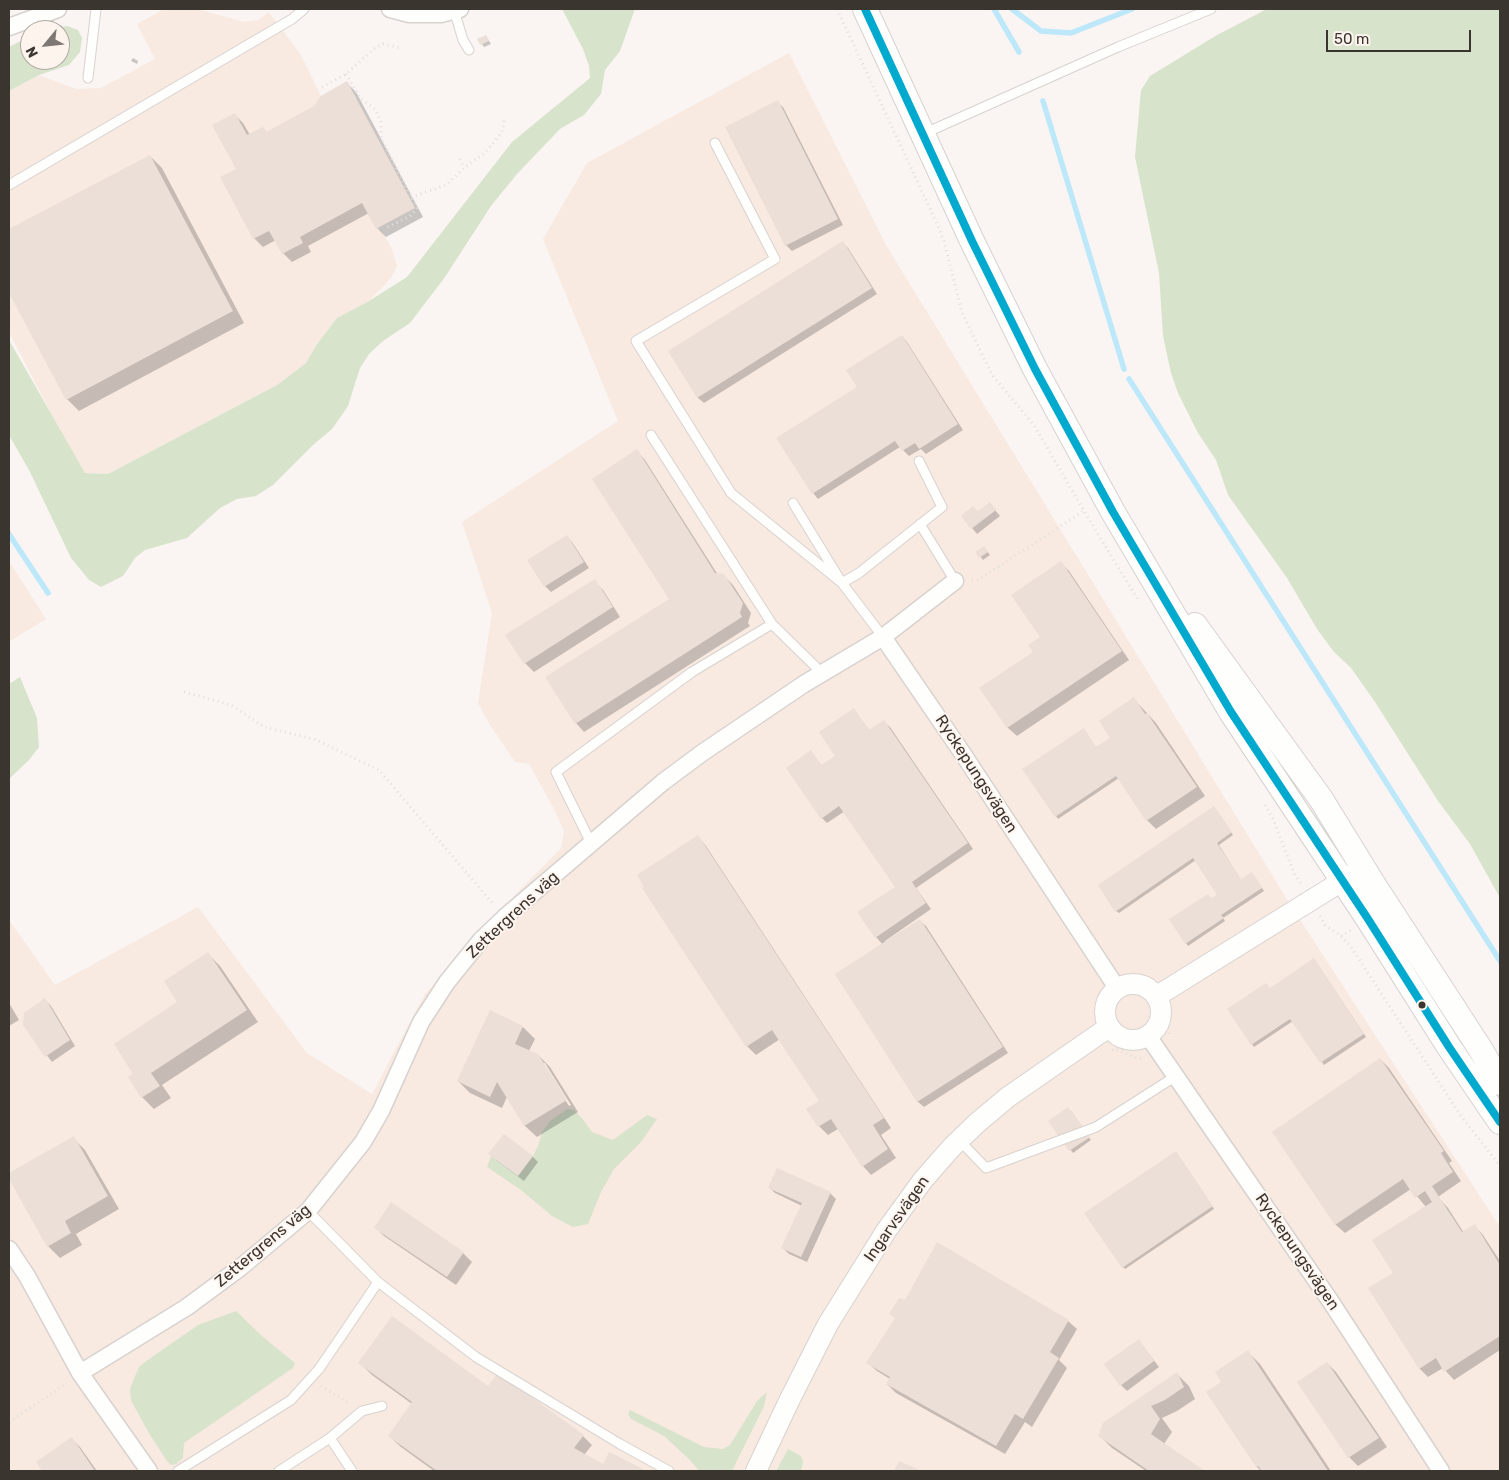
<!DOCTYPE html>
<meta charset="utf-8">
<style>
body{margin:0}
#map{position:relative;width:1509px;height:1480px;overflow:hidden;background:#faf5f2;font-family:Rubik,sans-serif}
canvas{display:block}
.frame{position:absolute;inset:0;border:10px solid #3b3530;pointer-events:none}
.north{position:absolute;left:20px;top:20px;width:50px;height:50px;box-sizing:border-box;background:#fef4ee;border:1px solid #b0a8a2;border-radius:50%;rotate:242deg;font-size:14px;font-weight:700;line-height:20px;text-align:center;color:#3b3530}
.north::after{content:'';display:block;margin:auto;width:18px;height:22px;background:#7e7874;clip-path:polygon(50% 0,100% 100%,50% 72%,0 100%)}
.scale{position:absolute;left:1326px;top:30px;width:145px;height:22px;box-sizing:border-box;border:2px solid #3b3530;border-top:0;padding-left:6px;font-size:15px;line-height:18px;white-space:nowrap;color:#3b3530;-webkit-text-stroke:4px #fef4ee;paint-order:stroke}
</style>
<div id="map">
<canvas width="1509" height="1480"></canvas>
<div class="frame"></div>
<div class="north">N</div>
<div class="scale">50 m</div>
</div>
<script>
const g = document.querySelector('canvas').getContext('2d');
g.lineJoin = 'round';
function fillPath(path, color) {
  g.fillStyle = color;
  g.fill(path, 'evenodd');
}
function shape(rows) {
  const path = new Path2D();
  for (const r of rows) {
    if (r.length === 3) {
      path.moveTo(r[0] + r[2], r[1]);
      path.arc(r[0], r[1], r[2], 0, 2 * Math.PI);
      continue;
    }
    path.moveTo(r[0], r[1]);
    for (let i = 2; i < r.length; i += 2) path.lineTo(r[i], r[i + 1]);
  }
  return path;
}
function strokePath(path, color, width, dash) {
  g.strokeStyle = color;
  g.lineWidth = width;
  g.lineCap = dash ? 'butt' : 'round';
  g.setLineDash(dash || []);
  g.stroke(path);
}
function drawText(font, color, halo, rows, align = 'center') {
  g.font = font + ' Rubik,sans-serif';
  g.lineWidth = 4;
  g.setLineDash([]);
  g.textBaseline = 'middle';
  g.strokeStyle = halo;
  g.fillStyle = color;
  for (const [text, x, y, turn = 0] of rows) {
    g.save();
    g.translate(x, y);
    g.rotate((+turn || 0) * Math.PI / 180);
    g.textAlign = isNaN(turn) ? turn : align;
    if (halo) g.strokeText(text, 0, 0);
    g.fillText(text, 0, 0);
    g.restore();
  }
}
fillPath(shape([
 [164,9,198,9,244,22,258,20,269,12,301,55,321,96,347,81,415,208,377,229,381,230,391,247,397,266,391,278,369,301,337,318,317,344,306,363,277,385,108,474,85,473,71,452,9,332,9,91,39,75,76,89,101,88,155,59,137,24],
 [789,53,886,245,1293,909,1500,1227,1500,1471,9,1471,9,920,55,985,198,907,307,1053,372,1094,425,994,514,896,561,848,564,831,554,809,529,764,515,762,488,722,478,703,492,613,462,522,618,421,543,239,587,163],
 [9,561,46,619,9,642]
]), '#f8eae1');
fillPath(shape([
 [562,9,635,9,620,51,605,70,601,94,584,115,560,129,517,174,491,206,445,277,410,323,383,341,369,354,360,368,348,406,332,429,313,445,273,485,256,496,237,499,220,508,187,538,145,550,135,558,123,576,101,587,89,580,71,558,30,472,9,435,9,340,85,473,108,474,277,385,306,363,317,344,337,318,369,301,407,277,512,142,590,78,589,66,583,49],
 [1267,9,1500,9,1500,898,1470,844,1438,801,1375,702,1351,668,1334,652,1317,629,1287,578,1228,495,1216,460,1198,433,1178,393,1171,373,1163,336,1159,273,1135,157,1141,90,1150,76,1163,68,1217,35],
 [67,26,78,30,82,38,80,52,69,65,39,75,9,91,9,47,30,36,30,60,60,60,60,30,42,30],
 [20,677,37,718,39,747,29,760,9,779,9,684],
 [567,1109,574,1110,582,1118,592,1132,613,1140,647,1115,657,1119,641,1142,614,1169,601,1192,588,1224,573,1227,552,1216,521,1190,487,1167,491,1156,518,1176,533,1156,538,1146,542,1132,550,1121],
 [236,1311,263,1337,295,1363,293,1368,184,1443,183,1458,176,1464,171,1465,167,1461,150,1435,134,1406,131,1400,130,1389,133,1381,139,1367,145,1362,198,1325],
 [767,1392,764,1406,732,1471,699,1471,690,1460,664,1436,631,1419,628,1414,630,1410,704,1447,723,1449,730,1445,757,1401],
 [788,1449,801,1456,803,1462,801,1471,776,1471]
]), '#d8e3cc');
fillPath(shape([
 [486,36,491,44,484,47,479,40],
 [133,58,138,61,137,64,131,61],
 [347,83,356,92,423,217,386,237,377,228,369,213,308,246,311,252,292,262,283,253,276,240,263,247,254,238,237,169,235,115,243,123,250,135,263,128,267,133,315,107],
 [777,102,783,107,843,225,792,251,786,245],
 [150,156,162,168,244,323,79,411,67,399,9,290,9,231],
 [842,242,848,248,877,294,704,403,698,398,669,352],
 [902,336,907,342,963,430,926,454,921,449,909,456,900,447,818,499,813,493,859,387],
 [637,451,645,460,718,575,723,575,733,585,751,613,748,623,750,626,584,732,576,723,671,599],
 [995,510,1000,516,977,534,972,528],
 [567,537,572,542,589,568,551,592,545,586,529,560],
 [986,550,990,555,983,560,977,552],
 [1061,563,1069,571,1129,660,1017,736,1008,728,981,688,1034,652,1042,637],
 [594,581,603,590,620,617,534,672,525,663],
 [1134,699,1156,723,1205,796,1156,829,1147,820,1119,778,1058,819,1024,769,1097,748,1112,738],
 [853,710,870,731,884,722,890,727,973,849,916,888,931,909,885,941,886,943,920,921,926,926,1008,1053,924,1107,918,1102,836,975,883,945,876,937,897,887,845,811,827,823,822,818,811,752,822,766,836,756],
 [1216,810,1233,835,1219,845,1241,880,1254,876,1264,891,1223,918,1225,921,1188,946,1186,943,1211,900,1218,895,1196,860,1119,913,1116,911],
 [698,837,706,846,891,1128,881,1135,896,1158,871,1175,863,1166,838,1129,828,1135,819,1126,808,1109,820,1101,780,1039,756,1055,747,1046],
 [208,954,220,966,258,1022,162,1085,171,1098,154,1109,142,1097,135,1074],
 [1316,962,1366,1037,1324,1065,1293,1021,1254,1047,1252,1044,1270,989],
 [45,1000,51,1006,75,1046,52,1062,24,1025],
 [9,1003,19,1020,9,1026],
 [523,1027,535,1039,529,1051,538,1055,550,1067,578,1112,537,1137,525,1126,507,1097,502,1108,470,1093,458,1081],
 [542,1063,545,1063,571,1105,569,1106],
 [1380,1059,1389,1068,1452,1161,1449,1163,1461,1181,1438,1197,1448,1208,1464,1233,1475,1226,1483,1235,1500,1261,1500,1350,1454,1380,1443,1368,1428,1377,1420,1369,1394,1273,1426,1207,1411,1189,1345,1233,1336,1225,1273,1132],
 [1071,1111,1091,1140,1073,1153,1050,1122],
 [73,1138,85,1150,119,1209,76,1234,82,1245,60,1258,48,1246,9,1175],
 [532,1156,538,1162,524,1181,496,1160],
 [1178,1156,1214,1209,1125,1269,1123,1267],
 [769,1187,830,1193,836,1199,807,1262,789,1254,783,1248,802,1206,775,1193],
 [391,1204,463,1253,472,1262,456,1285,384,1236,375,1227],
 [891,1314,1068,1321,1077,1329,1059,1360,1067,1368,1032,1427,1025,1422,1005,1454,896,1393,887,1384,890,1379,877,1371,868,1363,896,1319],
 [1139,1341,1159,1367,1127,1391,1121,1385],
 [1248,1352,1260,1364,1331,1471,1261,1471,1257,1467,1223,1382],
 [360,1363,493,1391,583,1436,592,1445,584,1455,603,1466,610,1453,644,1471,434,1471,401,1447,389,1436,412,1404,372,1375],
 [1327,1363,1336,1372,1387,1447,1358,1466,1349,1457,1298,1383],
 [1177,1374,1189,1386,1195,1399,1177,1411,1162,1418,1172,1432,1164,1444,1203,1471,1146,1471,1112,1448,1100,1436],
 [71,1438,80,1447,97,1471,44,1471,37,1462]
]), '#0003');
strokePath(shape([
 [994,9,1019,52],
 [1012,9,1041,31,1071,33,1132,9],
 [1043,101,1124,369],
 [1129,379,1500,961],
 [9,534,48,593]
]), '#bce8fa', 5.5);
fillPath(shape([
 [486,35,489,41,480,45,477,39],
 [347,81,415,208,376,229,362,203,300,237,303,243,282,254,269,231,253,239,220,177,236,169,212,125,235,113,247,135,263,127,266,132,314,106,321,96],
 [778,100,838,219,785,246,725,127],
 [150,155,233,311,66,400,9,293,9,229],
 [843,241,872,288,697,398,668,351],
 [902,335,958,424,919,449,915,443,902,451,895,441,812,494,776,438,857,387,846,370],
 [637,449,715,573,724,574,743,603,740,613,742,617,575,724,545,677,669,599,592,479],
 [990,502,996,510,971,529,961,516,973,506,978,511],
 [567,535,584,562,544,587,527,560],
 [984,546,988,552,979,558,975,552],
 [1061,561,1122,651,1007,728,979,688,1033,652,1028,645,1040,637,1011,595],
 [595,579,613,607,524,664,505,635],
 [1134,697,1145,714,1147,713,1197,787,1146,821,1116,776,1055,817,1022,769,1084,728,1096,747,1110,738,1099,721],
 [854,708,869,730,884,720,968,843,912,882,926,903,875,938,857,912,895,887,839,806,821,819,786,768,811,750,821,765,835,756,819,732],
 [1214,806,1232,832,1217,843,1241,879,1252,872,1262,888,1221,915,1224,918,1185,944,1169,919,1208,894,1211,898,1217,895,1193,858,1115,912,1098,885],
 [698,835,884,1118,873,1125,888,1149,862,1167,831,1119,818,1127,806,1109,819,1101,772,1030,746,1047,642,888,644,887,637,875],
 [920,919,1003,1047,917,1102,835,974],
 [208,952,247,1010,151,1073,160,1086,141,1098,128,1077,133,1074,114,1044,177,1002,164,981],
 [1314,958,1364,1034,1320,1063,1290,1019,1251,1045,1227,1009,1266,983,1270,988],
 [45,998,70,1040,45,1057,23,1025,24,1013],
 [490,1010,523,1026,515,1044,538,1054,567,1100,524,1126,497,1082,490,1097,457,1081],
 [1380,1058,1444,1151,1441,1153,1453,1172,1432,1186,1462,1232,1475,1224,1500,1265,1500,1336,1444,1372,1436,1358,1419,1369,1368,1288,1393,1273,1372,1240,1432,1202,1425,1191,1415,1198,1403,1179,1335,1225,1272,1132],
 [1068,1107,1090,1137,1069,1151,1048,1121],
 [504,1134,533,1156,518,1176,488,1154],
 [74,1136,108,1196,65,1221,71,1233,47,1247,9,1179,9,1173],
 [1176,1151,1213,1206,1122,1268,1084,1213],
 [777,1168,831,1192,801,1257,781,1248,802,1203,768,1188],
 [391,1202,464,1252,447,1277,374,1228],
 [937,1242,1069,1320,1050,1352,1059,1358,1023,1419,1015,1414,996,1446,886,1384,890,1377,866,1363,895,1318,889,1314,899,1298,905,1300],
 [392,1316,488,1386,498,1373,584,1435,574,1448,603,1464,609,1452,647,1471,437,1471,388,1436,412,1402,358,1363],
 [1139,1339,1154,1361,1120,1386,1104,1364],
 [1248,1350,1328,1471,1262,1471,1258,1466,1256,1467,1206,1392,1221,1382,1215,1372],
 [1327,1362,1379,1438,1348,1458,1297,1382],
 [1177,1372,1184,1387,1165,1400,1151,1406,1160,1419,1151,1434,1205,1471,1149,1471,1098,1436,1103,1423],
 [72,1437,95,1471,42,1471,36,1462],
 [899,1461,922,1471,894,1471]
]), '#ebdfd7');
const service = shape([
 [454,10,463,40,469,50],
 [88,78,96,9],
 [923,134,1118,47,1211,9],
 [715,143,775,259,636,341,731,493,842,583,859,573,942,507,919,461],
 [9,185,292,19,304,9],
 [651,435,772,624,822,673],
 [793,503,842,583,883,637],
 [920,524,955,581],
 [591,843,556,772,692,672,772,624],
 [959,1140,986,1168,1096,1127,1176,1076],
 [308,1211,378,1282,476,1357,620,1444,669,1471],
 [330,1438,362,1411,382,1406],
 [178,1471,291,1400,319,1369,378,1282],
 [279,1471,330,1438,352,1471]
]);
const minor = shape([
 [390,9,409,14,441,14,460,9],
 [9,27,58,9],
 [955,581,883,637,963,754,1117,988],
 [1148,1036,1331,1302,1441,1471],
 [9,1249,27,1276,80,1373,149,1471],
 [80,1373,187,1307,241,1267,308,1211,363,1142,381,1111,421,1022,447,982,481,940,505,917,663,782,702,753,804,684,883,637]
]);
const tertiary = shape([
 [1133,1012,28],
 [1157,996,1355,873],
 [756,1471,789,1401,828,1324,886,1231,923,1180,952,1147,977,1123,1008,1097,1109,1027]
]);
const secondary = shape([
 [865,9,972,241,1035,369,1113,512,1231,712,1368,919,1449,1047,1500,1122],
 [1195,625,1321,799,1372,882,1481,1050,1500,1083]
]);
strokePath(service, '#d8d2cf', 11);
strokePath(minor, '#d8d2cf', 19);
strokePath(tertiary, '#d8d2cf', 22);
strokePath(secondary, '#d8d2cf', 26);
strokePath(shape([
 [837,9,933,215,944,241,962,313,992,375,1034,425,1084,511,1138,600],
 [346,74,360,98,375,109,381,122,381,138,417,208,410,216,386,228],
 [322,87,346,74,375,48,383,44,401,48],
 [460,159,464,168],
 [411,197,446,185,470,163,485,153,502,132,504,120],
 [972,580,978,580,1084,511],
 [184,692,231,705,264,727,314,739,379,770,494,905],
 [1265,805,1273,819,1294,873,1302,885],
 [1320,916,1325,925,1340,935,1351,947,1461,1116,1500,1166],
 [1341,936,1351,930],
 [1167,1013,1169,1034],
 [1112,1050,1115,1049,1139,1059,1143,1058],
 [321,1386,350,1404],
 [9,1422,66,1384]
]), '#e0dfde', 3, [1, 4]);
strokePath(service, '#fefefd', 9);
strokePath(minor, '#fefefd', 16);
strokePath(tertiary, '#fefefd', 20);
strokePath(secondary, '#fefefd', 24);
strokePath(shape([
 [865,9,972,241,1035,369,1113,512,1231,712,1368,919,1449,1047,1500,1122]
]), '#00a9ce', 8);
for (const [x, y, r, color] of [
 [1422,1005,4.5,"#3b3530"]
]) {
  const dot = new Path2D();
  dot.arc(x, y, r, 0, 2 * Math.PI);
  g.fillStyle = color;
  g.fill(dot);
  strokePath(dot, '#fef4ee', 2);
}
drawText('16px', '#3b3530', '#fef4ee', [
 ["Ryckepungsvägen",976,774,57],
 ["Zettergrens väg",513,915,-43],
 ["Ingarvsvägen",897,1219,-55],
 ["Zettergrens väg",263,1246,-40],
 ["Ryckepungsvägen",1297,1252,56]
]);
</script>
